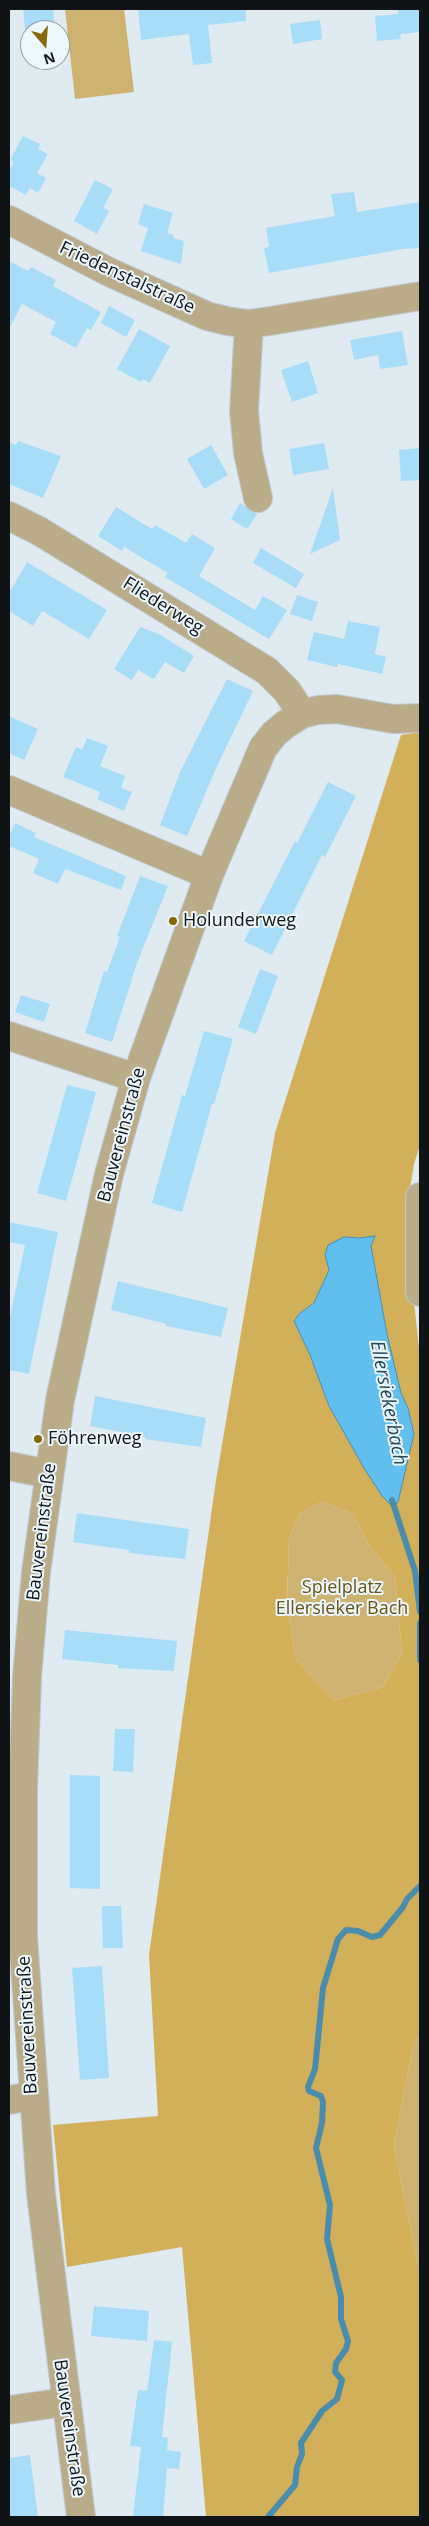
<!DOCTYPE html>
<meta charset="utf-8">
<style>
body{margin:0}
#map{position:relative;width:429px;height:2526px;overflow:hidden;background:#dfeaf1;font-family:"Open Sans",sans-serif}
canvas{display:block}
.frame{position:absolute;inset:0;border:10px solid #101416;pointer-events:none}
.north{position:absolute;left:20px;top:20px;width:50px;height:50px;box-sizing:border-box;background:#ecf7fe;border:1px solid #949ca1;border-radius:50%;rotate:162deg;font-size:14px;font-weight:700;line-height:20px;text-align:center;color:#101416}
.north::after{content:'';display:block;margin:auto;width:18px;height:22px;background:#866803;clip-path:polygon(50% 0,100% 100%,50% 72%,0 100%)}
</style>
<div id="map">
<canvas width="429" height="2526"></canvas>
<div class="frame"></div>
<div class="north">N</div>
</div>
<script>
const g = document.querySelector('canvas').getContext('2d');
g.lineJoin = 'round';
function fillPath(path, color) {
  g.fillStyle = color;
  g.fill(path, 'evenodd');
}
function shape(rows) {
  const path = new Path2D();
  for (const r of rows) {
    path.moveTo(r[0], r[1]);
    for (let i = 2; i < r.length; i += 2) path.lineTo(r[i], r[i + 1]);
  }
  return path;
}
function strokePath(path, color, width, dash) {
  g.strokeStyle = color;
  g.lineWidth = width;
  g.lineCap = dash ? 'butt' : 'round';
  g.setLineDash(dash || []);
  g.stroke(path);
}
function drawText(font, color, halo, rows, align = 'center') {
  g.font = font + ' "Open Sans",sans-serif';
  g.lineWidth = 4;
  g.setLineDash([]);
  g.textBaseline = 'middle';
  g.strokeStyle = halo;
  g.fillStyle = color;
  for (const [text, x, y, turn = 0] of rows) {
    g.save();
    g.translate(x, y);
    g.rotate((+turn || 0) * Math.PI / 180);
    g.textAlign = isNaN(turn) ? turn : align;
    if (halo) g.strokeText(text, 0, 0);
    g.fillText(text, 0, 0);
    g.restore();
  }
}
fillPath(shape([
 [65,9,124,9,134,92,75,99],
 [321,1502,352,1513,368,1544,395,1577,402,1653,383,1687,334,1700,296,1659,287,1601,289,1539,300,1513],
 [420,2034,420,2275,394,2146,413,2046]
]), '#cdb270');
fillPath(shape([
 [420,732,420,1145,414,1164,405,1219,420,1357,420,2034,413,2046,394,2146,420,2275,420,2516,206,2517,182,2247,67,2267,53,2125,158,2116,149,1955,216,1480,275,1133,401,735],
 [344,1237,360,1238,371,1246,387,1334,401,1393,408,1408,414,1434,398,1502,393,1507,382,1496,329,1406,310,1355,294,1321,300,1313,314,1303,329,1270,325,1255],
 [321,1502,352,1513,368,1544,395,1577,402,1653,383,1687,334,1700,296,1659,287,1601,289,1539,300,1513]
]), '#d2b059');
const water = shape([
 [375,1236,371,1246,387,1334,401,1393,408,1408,414,1434,398,1502,393,1507,382,1496,364,1468,329,1406,310,1355,294,1321,300,1313,314,1303,329,1270,325,1255,328,1245,344,1237,360,1238,375,1236]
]);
fillPath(water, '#61bfef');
strokePath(water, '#498cae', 1);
strokePath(shape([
 [392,1500,415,1571,420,1612],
 [420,1623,420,1660],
 [268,2517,295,2485,297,2467,302,2454,301,2443,322,2411,337,2399,342,2380,335,2372,336,2363,346,2349,348,2341,341,2319,341,2297,327,2239,330,2205,316,2148,322,2123,323,2102,321,2096,309,2091,308,2087,315,2069,323,1988,338,1939,346,1930,358,1931,372,1937,380,1935,403,1907,407,1899,420,1886]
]), '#498cae', 6);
fillPath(shape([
 [23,9,53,9,55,30,30,30,30,49,27,49],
 [138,9,246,9,246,21,208,25,212,63,193,65,189,34,141,40],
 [398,9,420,9,420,32,400,34,401,39,377,41,375,16,398,14],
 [320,20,322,39,293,44,290,24],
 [23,136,40,144,38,149,48,154,37,173,46,178,38,193,30,188,26,195,9,186,9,171,13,164,11,158],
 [95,180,113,189,103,208,109,211,97,234,74,221],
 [354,192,357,212,420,202,420,248,403,249,269,273,264,248,269,247,266,228,335,216,331,194],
 [144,204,173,213,167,233,174,235,173,238,184,241,181,264,141,251,148,228,138,224],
 [9,261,28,271,31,267,56,280,53,286,101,312,91,330,87,328,76,348,50,334,56,322,22,304,9,329],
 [109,306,135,320,126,337,101,323],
 [139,329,170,346,150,383,142,379,141,382,117,369],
 [402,331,408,365,380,369,378,355,354,360,350,340],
 [308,361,318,393,292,402,281,370],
 [18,441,61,456,43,498,9,484,9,442,16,445],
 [324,443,329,469,293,475,289,449],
 [211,445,228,475,204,489,187,459],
 [420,448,420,480,401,481,399,450],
 [333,488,340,540,310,554],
 [240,503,257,514,247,529,231,519],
 [116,507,152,529,155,525,186,543,192,534,215,548,199,576,255,610,263,596,287,610,269,639,165,577,168,573,124,547,122,551,98,536],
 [261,548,304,574,296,588,253,563],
 [27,562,107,610,89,639,42,611,33,626,9,611,9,593],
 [297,595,318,602,312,621,290,614],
 [348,621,380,627,375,654,386,657,382,674,338,664,337,667,307,660,314,632,344,639],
 [140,627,159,634,194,656,184,673,165,662,154,679,138,670,132,680,114,669],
 [227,679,253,691,218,764,187,836,160,825,180,772],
 [9,716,38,729,24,760,9,753],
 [87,738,108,746,100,766,125,776,121,788,132,792,124,811,97,799,100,792,63,777,76,747,82,750],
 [328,782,356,796,325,857,322,855,272,955,244,941,295,841,297,843],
 [15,823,36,833,34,837,126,876,121,890,65,869,58,884,33,873,39,859,9,846,9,837],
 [140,876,168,886,137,963,112,1042,85,1033,104,971,107,972,120,937,117,936],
 [260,969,278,976,256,1034,238,1027],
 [21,995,50,1004,44,1022,15,1012],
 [204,1031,233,1039,214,1104,212,1104,182,1212,152,1203,182,1095,185,1096],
 [67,1085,96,1092,66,1201,37,1193],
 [9,1222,58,1232,29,1374,9,1370,9,1322,25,1245,9,1242],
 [118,1281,228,1308,221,1337,166,1326,166,1324,111,1310],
 [95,1396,206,1418,201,1447,145,1439,145,1437,90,1426],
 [77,1513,189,1529,185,1559,129,1553,129,1550,73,1542],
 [65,1630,177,1641,174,1671,118,1668,118,1665,62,1659],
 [115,1729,135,1729,133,1772,113,1771],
 [70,1775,100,1776,100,1889,70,1888],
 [102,1906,121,1906,123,1948,103,1948],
 [102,1966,109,2078,80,2080,72,1968],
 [94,2306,149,2311,147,2341,91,2336],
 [154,2340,172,2342,162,2437,168,2438,167,2450,181,2452,179,2469,167,2468,163,2517,133,2517,141,2447,130,2446,138,2390,147,2391],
 [30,2455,38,2517,9,2517,9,2458]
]), '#a8ddfa');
const minor = shape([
 [9,220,109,272,207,316,227,321,249,324,270,321,420,296],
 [249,324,244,411,248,453,258,498],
 [9,516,39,531,267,671,287,691,302,714],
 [9,790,209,875],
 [9,1036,136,1078],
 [420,1197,420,1292],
 [9,1466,49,1474],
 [9,2100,32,2096],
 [9,2410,65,2402],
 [81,2517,41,2194,23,1936,23,1789,27,1677,36,1572,60,1400,109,1174,136,1078,209,875,263,748,274,734,286,724,302,714,318,710,337,709,393,719,420,718]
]);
strokePath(minor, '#bec8ce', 30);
strokePath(minor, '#bbac89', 28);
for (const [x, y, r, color] of [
 [173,921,5,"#866803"],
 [38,1439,5,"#866803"]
]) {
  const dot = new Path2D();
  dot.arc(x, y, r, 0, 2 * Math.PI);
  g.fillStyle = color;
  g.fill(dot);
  strokePath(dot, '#ecf7fe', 2);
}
drawText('18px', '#101416', '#ecf7fe', [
 ["Friedenstalstraße",127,278,25],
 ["Fliederweg",163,606,32],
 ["Bauvereinstraße",122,1135,-75],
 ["Bauvereinstraße",42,1532,-83],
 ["Bauvereinstraße",28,2025,-93],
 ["Bauvereinstraße",69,2428,82]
]);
drawText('18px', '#101416', '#ecf7fe', [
 ["Holunderweg",183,921],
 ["Föhrenweg",48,1439]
], 'left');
drawText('18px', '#6a5311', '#ecf7fe', [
 ["Spielplatz",342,1588],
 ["Ellersieker Bach",342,1609]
]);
drawText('italic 19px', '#21495e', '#ecf7fe', [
 ["Ellersiekerbach",388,1403,79]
]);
</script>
